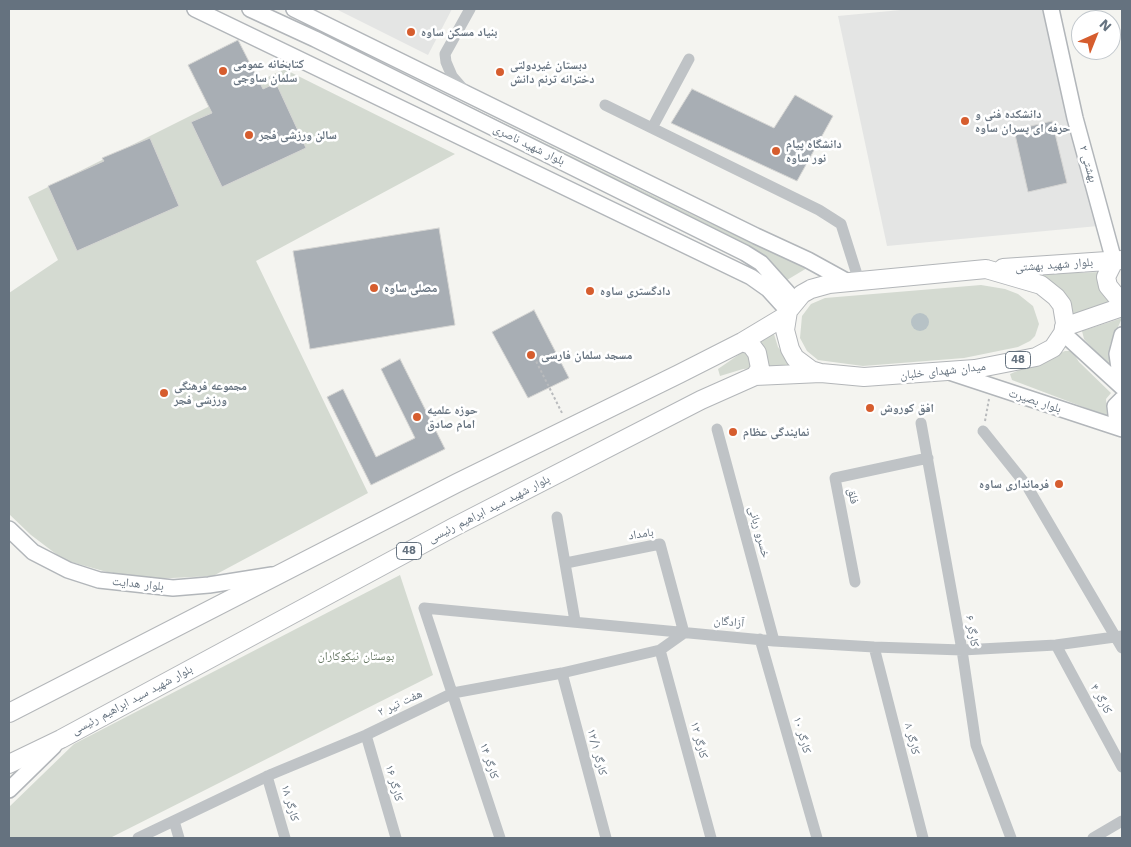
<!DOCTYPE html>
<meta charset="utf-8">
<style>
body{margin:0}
#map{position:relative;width:1131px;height:847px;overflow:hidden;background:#f4f4f0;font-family:"Work Sans",sans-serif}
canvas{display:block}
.frame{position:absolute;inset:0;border:10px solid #65727f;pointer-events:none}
.north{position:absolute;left:1071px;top:10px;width:50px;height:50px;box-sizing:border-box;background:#fff;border:1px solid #c1c7cc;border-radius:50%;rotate:44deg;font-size:14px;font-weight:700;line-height:20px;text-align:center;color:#65727f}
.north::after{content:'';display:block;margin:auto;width:18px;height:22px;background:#d65d2e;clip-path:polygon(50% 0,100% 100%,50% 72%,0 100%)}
</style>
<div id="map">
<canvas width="1131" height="847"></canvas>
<div class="frame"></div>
<div class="north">N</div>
</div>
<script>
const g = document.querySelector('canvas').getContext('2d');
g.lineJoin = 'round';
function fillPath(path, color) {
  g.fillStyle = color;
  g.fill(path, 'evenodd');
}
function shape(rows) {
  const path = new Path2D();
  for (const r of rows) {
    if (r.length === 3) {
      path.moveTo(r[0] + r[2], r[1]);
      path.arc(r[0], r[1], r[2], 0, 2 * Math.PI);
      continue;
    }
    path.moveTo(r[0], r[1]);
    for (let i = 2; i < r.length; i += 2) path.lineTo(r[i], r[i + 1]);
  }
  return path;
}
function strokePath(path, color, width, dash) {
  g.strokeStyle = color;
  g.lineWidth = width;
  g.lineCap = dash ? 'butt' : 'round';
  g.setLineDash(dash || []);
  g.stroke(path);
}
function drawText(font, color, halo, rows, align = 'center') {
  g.font = font + ' "Work Sans","Noto Naskh Arabic",sans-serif';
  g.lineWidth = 5;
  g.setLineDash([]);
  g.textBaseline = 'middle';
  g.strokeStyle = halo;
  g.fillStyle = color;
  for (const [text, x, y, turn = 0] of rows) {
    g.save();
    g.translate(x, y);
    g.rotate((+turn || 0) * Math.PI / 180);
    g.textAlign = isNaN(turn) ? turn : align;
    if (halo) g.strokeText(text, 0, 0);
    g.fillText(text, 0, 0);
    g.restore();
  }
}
fillPath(shape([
 [336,9,452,9,428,55],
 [911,9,1042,9,1098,226,887,246,838,16]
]), '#e4e5e4');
fillPath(shape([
 [284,69,455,154,256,261,368,493,213,576,151,579,107,572,64,560,31,535,9,514,9,293,58,260,28,197],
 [473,108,699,218,807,268,787,280,763,255,490,122],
 [1101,272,1110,301,1073,316,1072,306,1067,297,1059,287,1040,274],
 [981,285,1005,289,1018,294,1033,306,1039,324,1035,336,1030,341,1018,347,964,358,863,366,818,360,807,351,800,338,802,316,811,304,825,298],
 [1122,318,1110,345,1112,370,1084,339,1082,331],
 [773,331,778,347,791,365,743,369,720,376,718,369],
 [1065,351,1072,351,1079,362,1111,393,1106,399,1107,416,1012,380,1010,374],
 [400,575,433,675,110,838,9,838,9,807,74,744]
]), '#d4dad1');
fillPath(shape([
 [920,322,9]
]), '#b7c2c6');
const building = shape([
 [238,40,263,89,276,83,306,148,222,187,191,122,212,113,188,65,238,40],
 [692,89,774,128,795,95,833,116,797,181,671,123,692,89],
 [1052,121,1067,183,1028,192,1014,130,1052,121],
 [150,138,179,206,77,251,48,186,104,161,102,158,150,138],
 [439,228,455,325,310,349,293,251,439,228],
 [534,310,569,378,528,398,492,332,534,310],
 [400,359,445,449,371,485,327,397,343,389,376,457,415,438,381,369,400,359]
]);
fillPath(building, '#a8aeb4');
strokePath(building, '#d5d5d3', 1);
const secondary = shape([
 [195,9,751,277,768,289,788,311],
 [250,9,315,39,745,253,761,263,795,301],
 [294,9,756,236,808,260,848,282],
 [1051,9,1075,118,1114,261],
 [1063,333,1122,387],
 [1122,335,1117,354,1119,368,1122,374],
 [949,372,1122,429],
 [1122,399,1115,406,1116,415,1122,423],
 [9,529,33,552,68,570,99,580,173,588,209,585,272,575],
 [9,790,54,746]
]);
const primary = shape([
 [1114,261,1106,277,1108,286,1122,303],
 [1003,268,1122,260],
 [986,269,1041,285,1056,297,1062,305,1065,323,1063,333,1053,348,1036,357,975,369,864,377,821,373,811,370,795,358,790,349,785,330,788,311,802,294,811,289,829,284,986,269],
 [1064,327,1122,307],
 [742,342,751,345,757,353,760,368,755,376],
 [9,713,457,483,679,374,742,342,787,315],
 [9,764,61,739,454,527,701,400,755,376,821,373]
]);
strokePath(secondary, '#b2b6ba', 18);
strokePath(primary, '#b3b6b9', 20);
strokePath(shape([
 [534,357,563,415],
 [985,421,989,399]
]), '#b9bbbd', 2, [2.5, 2.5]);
strokePath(shape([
 [465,91,452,76,446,62,445,54,470,9],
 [605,105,819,210,841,224,859,281],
 [652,128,689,59],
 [921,423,962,650,976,745,1011,838],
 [717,429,774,641],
 [983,431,1027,486,1122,648],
 [557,517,575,621],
 [566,563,660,544,684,633],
 [855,582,835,478,928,458],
 [760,639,817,838],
 [1056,645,1122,767],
 [874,647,923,838],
 [660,650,711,838],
 [562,673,606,838],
 [366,735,396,838],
 [267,776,285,838],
 [174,821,179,838],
 [138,838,272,774,366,735,453,693,562,673,660,650,684,633],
 [500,838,424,608,774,641,874,647,962,650,1056,645,1122,636],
 [1093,838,1122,821]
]), '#bfc3c6', 11);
strokePath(secondary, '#fff', 15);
strokePath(primary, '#fff', 18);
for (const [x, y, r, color] of [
 [411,32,5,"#d65d2e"],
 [223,71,5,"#d65d2e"],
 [500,72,5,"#d65d2e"],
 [965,121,5,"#d65d2e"],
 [249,135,5,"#d65d2e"],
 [776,151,5,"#d65d2e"],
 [374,288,5,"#d65d2e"],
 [590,291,5,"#d65d2e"],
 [531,355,5,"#d65d2e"],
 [164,393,5,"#d65d2e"],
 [870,408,5,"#d65d2e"],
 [417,417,5,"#d65d2e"],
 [733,432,5,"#d65d2e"],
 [1059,484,5,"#d65d2e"]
]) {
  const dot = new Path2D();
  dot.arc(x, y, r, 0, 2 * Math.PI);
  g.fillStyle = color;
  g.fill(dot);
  strokePath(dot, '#fff', 2);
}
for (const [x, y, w] of [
 [1018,360,25],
 [409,551,25]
]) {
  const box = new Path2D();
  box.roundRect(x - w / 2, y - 8.5, w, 17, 4);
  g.fillStyle = '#fff';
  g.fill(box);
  strokePath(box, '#65727f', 1);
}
drawText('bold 11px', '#65727f', null, [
 ["48",1018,360],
 ["48",409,551]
]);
drawText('bold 12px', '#65727f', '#fff', [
 ["بنیاد مسکن ساوه",421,32],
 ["کتابخانه عمومی",233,64],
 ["سلمان ساوجی",233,78],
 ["دبستان غیردولتی",510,65],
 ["دخترانه ترنم دانش",510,79],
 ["دانشکده فنی و",975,114],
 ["حرفه ای پسران ساوه",975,128],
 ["سالن ورزشی فجر",259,135],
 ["دانشگاه پیام",786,144],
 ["نور ساوه",786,158],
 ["مصلی ساوه",384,288],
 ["دادگستری ساوه",600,291],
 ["مسجد سلمان فارسی",541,355],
 ["مجموعه فرهنگی",174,386],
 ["ورزشی فجر",174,400],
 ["افق کوروش",880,408],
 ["حوزه علمیه",427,410],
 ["امام صادق",427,424],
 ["نمایندگی عظام",743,432],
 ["فرمانداری ساوه",1049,484,"right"]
], 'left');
drawText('12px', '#65727f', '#fff', [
 ["بلوار شهید ناصری",529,145,26],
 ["بهشتی ۲",1088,164,74],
 ["بلوار شهید بهشتی",1054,265,-4],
 ["میدان شهدای خلبان",943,371,-6],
 ["بلوار بصیرت",1035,401,18],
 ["فلق",853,496,79],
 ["بلوار شهید سید ابراهیم رئیسی",489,509,-27],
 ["خسرو ربانی",759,532,75],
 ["بامداد",641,534,-9],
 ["بلوار هدایت",138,584,6],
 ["آزادگان",729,622,5],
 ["کارگر ۶",972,631,80],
 ["کارگر ۴",1101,699,61],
 ["بلوار شهید سید ابراهیم رئیسی",132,700,-28],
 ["هفت تیر ۲",400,703,-25],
 ["کارگر ۱۰",802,735,74],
 ["کارگر ۸",912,739,76],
 ["کارگر ۱۲",699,740,75],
 ["کارگر ۱۲/۱",597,752,75],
 ["کارگر ۱۴",489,761,72],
 ["کارگر ۱۶",394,783,74],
 ["کارگر ۱۸",290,803,74]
]);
drawText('12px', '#667763', '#fff', [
 ["بوستان نیکوکاران",356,656]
]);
</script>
